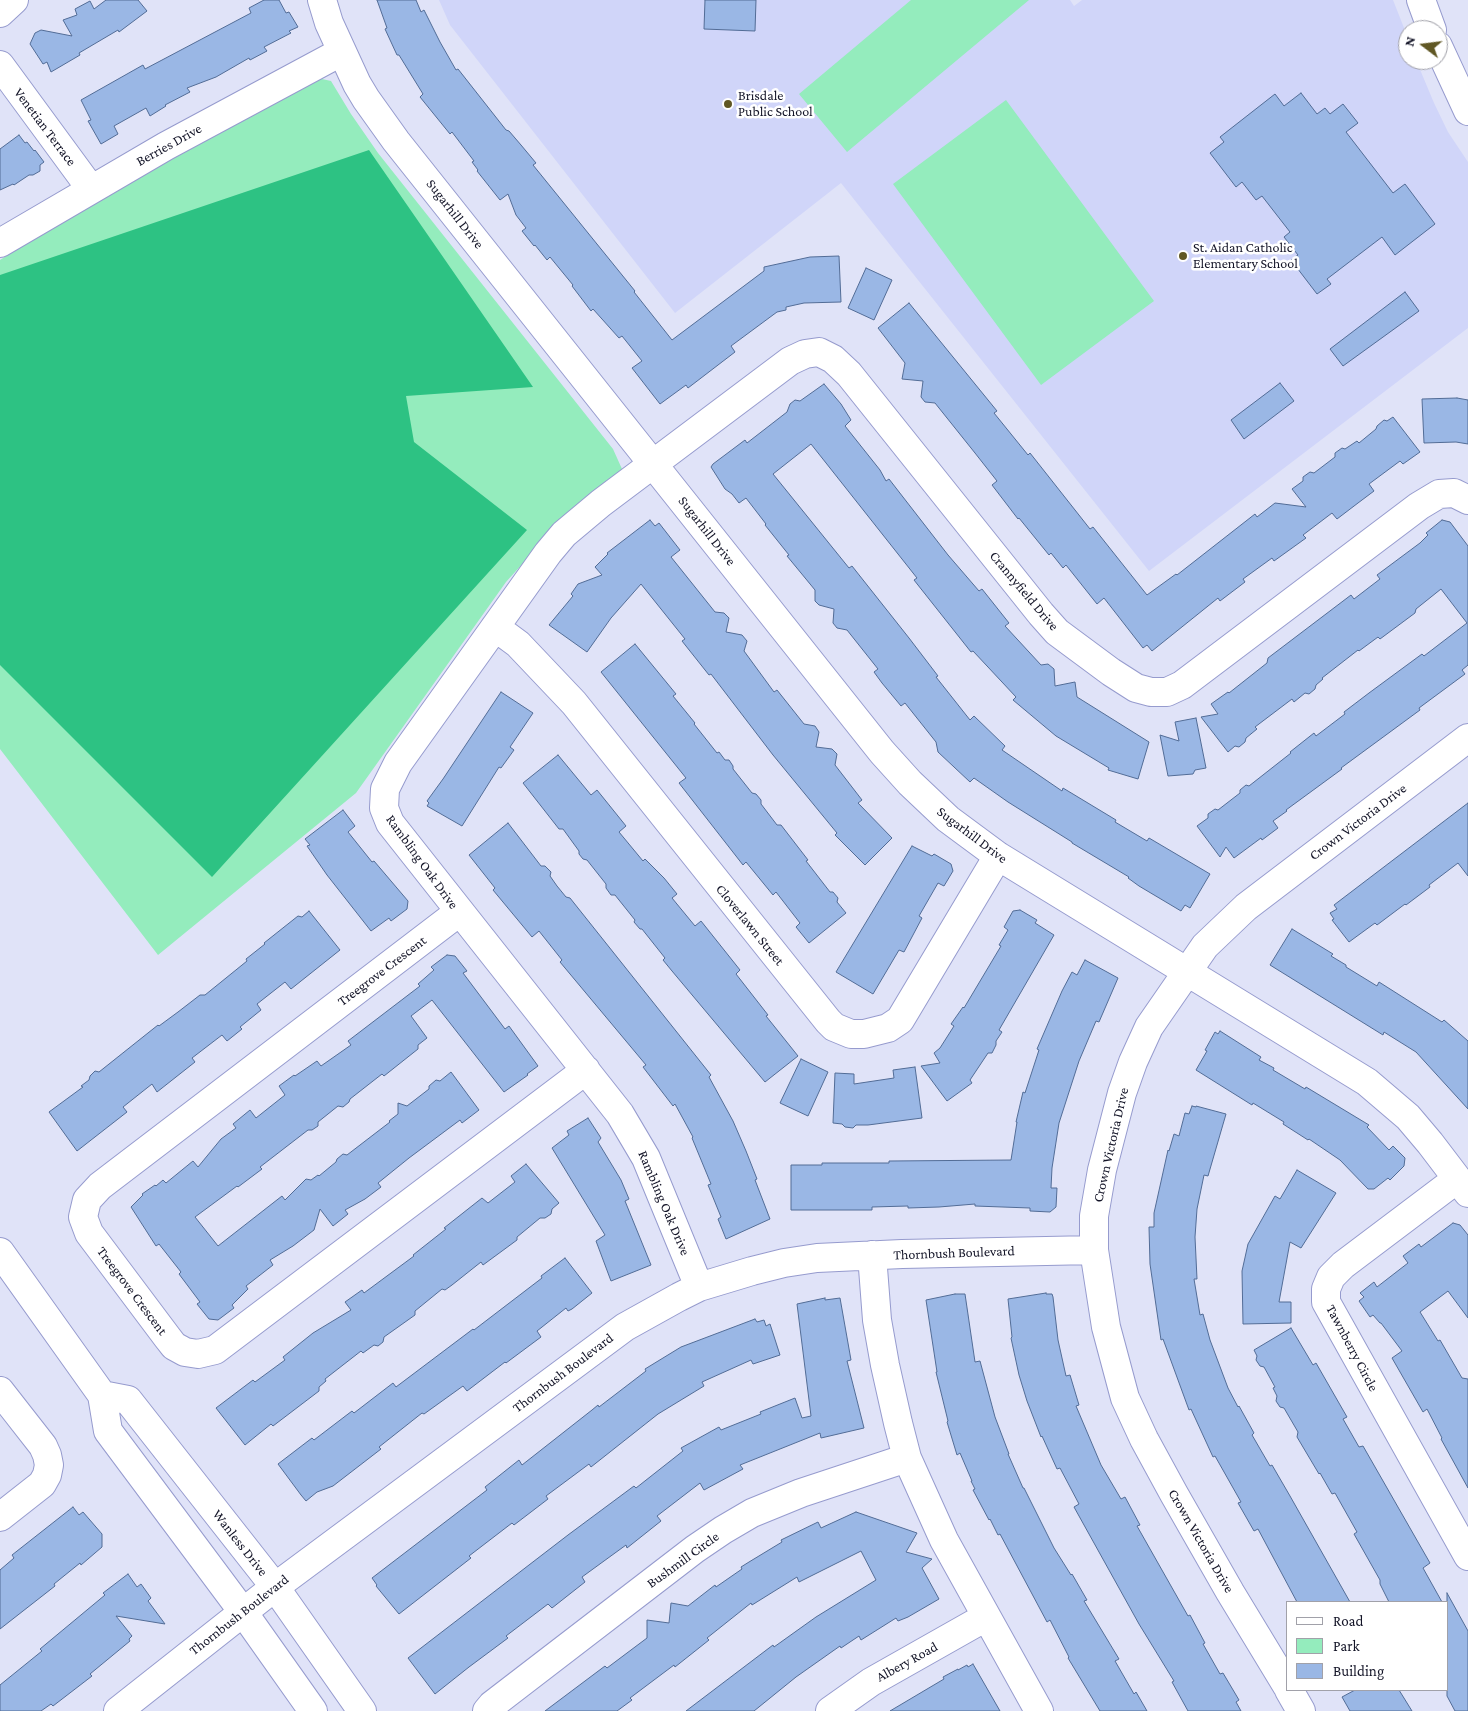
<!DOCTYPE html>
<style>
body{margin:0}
#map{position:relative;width:1468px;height:1711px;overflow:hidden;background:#e0e3f8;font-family:"Crimson Pro",serif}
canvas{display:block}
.legend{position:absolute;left:1286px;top:1601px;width:162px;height:90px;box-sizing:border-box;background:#fff;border:1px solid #a1a1a9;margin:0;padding:6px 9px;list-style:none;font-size:15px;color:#131427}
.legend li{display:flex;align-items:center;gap:10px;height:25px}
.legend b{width:25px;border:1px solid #a1a1a9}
.north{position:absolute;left:1398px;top:20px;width:50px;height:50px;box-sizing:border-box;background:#fff;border:1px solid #a1a1a9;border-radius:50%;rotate:285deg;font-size:14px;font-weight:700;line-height:20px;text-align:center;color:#131427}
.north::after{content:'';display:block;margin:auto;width:18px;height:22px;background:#605724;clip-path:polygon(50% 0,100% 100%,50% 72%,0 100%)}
</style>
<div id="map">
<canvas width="1468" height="1711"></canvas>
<ul class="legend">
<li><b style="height:6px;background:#fff"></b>Road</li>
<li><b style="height:14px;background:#94ecbd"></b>Park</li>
<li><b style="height:14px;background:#9ab7e5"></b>Building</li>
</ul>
<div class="north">N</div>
</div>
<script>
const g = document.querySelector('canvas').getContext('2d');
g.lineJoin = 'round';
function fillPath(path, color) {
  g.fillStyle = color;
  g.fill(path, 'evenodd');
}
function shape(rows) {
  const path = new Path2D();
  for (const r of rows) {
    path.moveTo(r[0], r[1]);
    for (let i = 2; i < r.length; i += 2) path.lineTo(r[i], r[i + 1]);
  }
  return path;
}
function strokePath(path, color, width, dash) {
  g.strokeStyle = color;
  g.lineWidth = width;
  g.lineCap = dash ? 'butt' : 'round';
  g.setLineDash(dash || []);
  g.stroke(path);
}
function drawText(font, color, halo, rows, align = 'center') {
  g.font = font + ' "Crimson Pro",serif';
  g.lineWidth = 5;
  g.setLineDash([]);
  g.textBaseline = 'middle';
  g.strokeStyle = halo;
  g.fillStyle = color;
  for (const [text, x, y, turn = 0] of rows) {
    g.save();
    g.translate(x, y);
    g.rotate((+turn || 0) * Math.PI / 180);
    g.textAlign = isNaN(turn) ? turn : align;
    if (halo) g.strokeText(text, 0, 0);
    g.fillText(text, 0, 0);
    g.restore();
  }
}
fillPath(shape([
 [439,0,1070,0,1074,6,1082,0,1393,0,1408,38,1408,60,1416,60,1434,103,1448,132,1468,162,1468,328,1149,571,841,183,675,313,450,25]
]), '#d0d5f9');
fillPath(shape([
 [911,0,1029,0,847,152,799,94],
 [322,79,331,81,351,114,378,153,613,449,622,469,571,510,506,582,356,793,158,955,0,749,0,260,75,212,175,155,311,82],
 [1006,100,1154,301,1041,385,893,184]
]), '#94ecbd');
fillPath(shape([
 [369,150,533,387,406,396,414,442,527,530,212,877,0,665,0,275]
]), '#2dc283');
const building = shape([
 [106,0,138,0,147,11,119,32,118,30,79,53,80,55,51,72,47,62,43,64,30,44,35,33,41,30,72,36,63,20,77,15,75,9,90,1,94,9,106,0],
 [264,0,279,0,286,13,289,12,298,27,289,31,291,33,264,47,267,51,250,60,249,58,216,77,187,88,190,92,165,105,166,106,150,116,146,108,114,126,118,134,101,144,88,121,91,120,81,100,143,65,145,69,251,13,249,8,264,0],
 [377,0,416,0,421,12,424,10,440,42,456,70,458,69,506,130,509,131,521,145,536,163,533,165,635,291,634,292,672,340,764,271,764,267,810,257,839,256,841,302,804,303,786,307,786,310,777,312,731,346,735,352,688,388,686,385,660,404,632,368,642,361,622,336,619,338,593,309,591,311,572,286,573,285,550,257,547,260,535,245,534,246,522,231,526,228,516,215,508,194,500,200,477,171,478,170,472,162,474,161,452,132,450,134,420,97,423,94,399,55,397,55,385,29,387,28,377,0],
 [705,0,756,0,755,31,704,29,705,0],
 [1301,93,1317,114,1325,108,1330,114,1343,104,1358,123,1346,132,1393,193,1405,184,1435,224,1395,255,1382,237,1327,279,1331,284,1317,294,1291,260,1298,255,1284,237,1290,232,1262,196,1256,200,1242,182,1236,187,1210,153,1224,142,1220,137,1275,94,1284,106,1301,93],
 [19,135,25,143,27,142,34,151,35,150,44,162,40,165,40,171,33,175,29,175,14,185,13,184,0,190,0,149,19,135],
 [866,268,892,280,874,320,848,308,866,268],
 [1405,292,1419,311,1343,366,1330,349,1405,292],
 [909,303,997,411,994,413,1028,455,1030,453,1090,529,1093,527,1147,595,1176,574,1177,575,1255,514,1257,517,1275,503,1306,507,1292,489,1303,481,1303,477,1310,472,1314,473,1335,457,1335,453,1342,448,1345,449,1357,441,1359,443,1376,429,1377,426,1384,420,1387,421,1393,417,1420,452,1403,464,1400,461,1369,484,1374,491,1358,503,1337,519,1332,513,1303,535,1306,538,1274,561,1272,558,1243,579,1245,582,1220,601,1218,598,1152,651,1147,645,1143,648,1104,598,1097,604,1066,565,1063,568,1051,553,1049,555,1019,518,1018,519,992,485,997,481,975,453,935,403,925,402,921,397,923,381,902,379,905,363,878,328,909,303],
 [1280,383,1294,401,1244,439,1231,420,1280,383],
 [824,384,841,404,851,420,845,426,880,470,886,481,889,479,948,555,979,591,982,589,1009,623,1005,626,1041,665,1048,664,1054,669,1055,686,1075,682,1077,697,1149,742,1138,779,1108,770,1109,768,1056,736,1013,700,1016,697,973,651,971,652,914,580,917,578,811,444,773,474,849,568,852,566,909,638,938,676,936,677,970,720,974,716,1005,746,1002,750,1062,791,1063,788,1116,820,1115,822,1147,841,1149,838,1210,874,1190,908,1185,905,1181,911,1139,886,1128,878,1129,877,1072,843,1072,842,1008,802,974,778,970,782,938,752,936,742,905,703,901,706,882,683,874,672,878,669,847,630,837,628,833,623,834,609,819,605,815,601,815,590,787,556,789,555,765,525,766,524,746,498,739,503,732,494,725,489,711,467,713,464,745,440,747,443,787,412,790,404,795,400,800,401,824,384],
 [1457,398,1468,400,1468,444,1456,442,1424,443,1422,399,1457,398],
 [650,520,655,526,659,523,680,550,671,557,715,612,724,613,729,618,726,632,742,635,747,641,744,651,774,692,777,690,804,724,815,726,819,732,816,747,832,749,837,754,835,765,862,800,858,803,892,838,865,865,835,835,837,833,773,755,711,674,709,675,682,641,685,639,641,584,611,618,587,652,549,625,573,596,571,594,578,584,602,575,595,567,608,554,607,553,650,520],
 [1442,520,1450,522,1468,546,1468,665,1462,670,1465,674,1419,708,1420,710,1341,768,1342,769,1286,810,1287,811,1273,821,1278,828,1262,840,1261,838,1234,858,1226,847,1220,857,1197,826,1208,818,1208,814,1215,809,1218,810,1240,793,1240,790,1246,785,1249,786,1291,753,1290,752,1314,733,1316,736,1345,714,1344,712,1369,693,1422,654,1424,656,1467,623,1441,589,1416,609,1415,613,1380,639,1378,637,1359,651,1358,650,1322,678,1323,679,1316,685,1315,689,1309,694,1305,693,1294,702,1292,699,1255,727,1257,729,1246,738,1245,742,1239,747,1235,746,1228,752,1201,717,1218,714,1211,704,1228,692,1229,693,1267,663,1268,658,1351,595,1354,599,1380,579,1377,575,1420,543,1428,535,1426,533,1442,520],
 [635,644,676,694,673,696,695,723,694,724,717,753,719,752,725,760,729,760,733,766,733,769,752,793,756,794,761,800,761,804,777,825,781,825,808,860,806,861,830,892,833,892,838,898,837,902,846,913,809,943,796,927,800,923,776,892,773,895,746,862,743,865,679,783,686,778,601,672,635,644],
 [501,692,533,713,510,747,514,750,501,768,499,767,462,826,427,806,429,803,427,801,443,779,501,692],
 [1196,718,1206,768,1195,770,1193,774,1168,776,1160,735,1179,741,1175,722,1196,718],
 [558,755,591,795,597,790,626,826,619,832,643,861,645,859,664,878,677,894,672,898,695,926,701,921,740,970,736,974,768,1015,766,1016,798,1056,765,1082,672,971,663,960,665,958,642,929,640,929,634,922,635,920,615,895,611,895,606,888,606,884,587,860,583,859,579,854,579,851,563,829,559,829,523,783,558,755],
 [1468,803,1468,876,1458,863,1429,885,1430,887,1406,905,1405,904,1377,925,1375,923,1349,942,1332,920,1334,919,1330,913,1337,909,1334,905,1468,803],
 [343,810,355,826,348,832,372,862,374,861,408,901,407,909,391,921,389,918,371,931,327,875,307,846,310,845,305,839,343,810],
 [508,823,541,866,545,866,551,872,550,876,557,886,566,897,570,898,711,1075,709,1077,733,1121,746,1151,757,1179,755,1180,770,1219,726,1239,718,1219,721,1217,708,1185,711,1184,692,1138,693,1137,675,1104,673,1106,643,1067,646,1065,560,962,562,960,539,931,532,937,493,890,495,888,469,855,508,823],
 [912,846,932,856,934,854,951,864,953,871,944,886,938,883,919,916,922,918,904,952,899,950,873,994,836,972,912,846],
 [1020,910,1037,920,1035,923,1054,935,999,1030,1002,1032,996,1041,996,1045,992,1053,988,1053,970,1080,972,1083,947,1101,921,1066,940,1063,934,1053,940,1048,954,1026,951,1024,963,1007,964,1008,1001,946,999,945,1008,930,1004,927,1013,911,1020,910],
 [309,911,340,950,291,989,285,982,257,1004,261,1010,240,1027,242,1029,227,1041,222,1035,192,1058,195,1062,157,1092,152,1084,123,1107,127,1112,77,1151,49,1112,83,1087,81,1086,89,1080,90,1076,95,1071,99,1072,158,1025,159,1026,178,1012,200,995,205,995,247,961,246,959,265,944,264,943,298,916,302,917,309,911],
 [1292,929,1333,954,1331,956,1346,965,1346,967,1377,986,1379,982,1442,1022,1444,1020,1468,1041,1468,1109,1416,1052,1384,1032,1383,1035,1270,965,1292,929],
 [447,955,455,956,467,971,463,973,505,1029,509,1026,538,1066,527,1074,528,1075,504,1092,432,1000,411,1016,427,1038,418,1045,418,1049,384,1076,382,1074,350,1099,349,1102,343,1107,338,1106,318,1122,318,1126,312,1130,308,1130,260,1167,262,1169,238,1187,237,1186,195,1217,218,1246,282,1196,285,1200,306,1179,311,1180,318,1175,319,1176,336,1162,337,1159,343,1154,347,1155,390,1122,389,1121,398,1114,398,1103,407,1106,429,1089,429,1086,436,1080,440,1081,451,1072,479,1110,462,1123,460,1120,409,1158,378,1183,381,1187,365,1199,345,1210,348,1214,333,1226,320,1209,314,1230,293,1246,270,1260,273,1265,246,1286,248,1289,232,1305,234,1308,218,1320,209,1319,197,1304,200,1302,179,1274,181,1272,159,1244,156,1246,131,1207,143,1195,142,1194,155,1185,156,1186,163,1180,166,1183,193,1161,198,1167,221,1139,236,1128,233,1124,250,1110,256,1118,285,1095,279,1086,294,1075,295,1076,317,1061,321,1066,351,1045,348,1041,420,986,418,984,434,970,431,967,447,955],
 [1085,960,1118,978,1099,1022,1096,1021,1079,1061,1059,1123,1052,1168,1051,1188,1057,1188,1056,1207,1050,1212,1030,1211,1030,1208,975,1206,975,1204,939,1207,908,1208,908,1206,872,1207,872,1210,791,1210,791,1165,822,1165,822,1163,889,1163,889,1161,1011,1160,1017,1122,1016,1122,1023,1092,1025,1093,1039,1050,1037,1049,1062,991,1072,972,1077,975,1085,960],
 [1220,1031,1261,1057,1259,1060,1274,1068,1273,1070,1305,1089,1306,1087,1369,1125,1367,1127,1389,1150,1393,1146,1405,1158,1404,1166,1390,1180,1388,1178,1374,1189,1368,1189,1340,1160,1309,1139,1308,1140,1283,1124,1284,1122,1253,1103,1252,1105,1196,1070,1207,1051,1205,1050,1215,1032,1218,1034,1220,1031],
 [801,1059,828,1072,808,1116,780,1103,801,1059],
 [915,1067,922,1118,868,1125,856,1125,853,1128,845,1127,842,1124,833,1123,835,1073,854,1074,854,1084,894,1078,893,1070,915,1067],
 [1192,1106,1196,1107,1196,1106,1226,1114,1208,1176,1204,1175,1197,1209,1195,1237,1197,1279,1194,1279,1200,1315,1203,1314,1210,1340,1228,1388,1238,1407,1239,1406,1254,1433,1252,1435,1270,1466,1272,1465,1290,1496,1350,1602,1297,1602,1258,1529,1254,1531,1238,1503,1241,1502,1215,1456,1213,1457,1191,1409,1189,1410,1163,1339,1161,1340,1150,1264,1149,1227,1154,1227,1154,1213,1168,1150,1169,1151,1174,1134,1179,1136,1185,1113,1189,1114,1192,1106],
 [588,1118,601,1138,598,1142,621,1180,629,1199,625,1201,651,1265,611,1281,596,1241,605,1235,552,1148,569,1135,567,1131,588,1118],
 [526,1164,559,1203,552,1209,551,1214,545,1218,540,1218,517,1237,517,1240,483,1265,481,1262,452,1285,445,1290,442,1289,415,1311,415,1315,384,1337,383,1342,378,1346,374,1345,363,1353,361,1351,325,1379,326,1381,319,1387,319,1391,273,1426,271,1424,245,1445,216,1408,253,1380,255,1382,285,1360,283,1357,313,1333,351,1310,345,1302,362,1290,364,1293,414,1256,413,1255,446,1229,444,1228,482,1198,488,1203,515,1182,511,1176,526,1164],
 [1297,1170,1336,1193,1301,1248,1290,1242,1279,1302,1291,1302,1291,1323,1243,1324,1242,1271,1248,1244,1275,1196,1280,1199,1297,1170],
 [1453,1223,1460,1225,1468,1235,1468,1318,1448,1291,1420,1312,1438,1341,1440,1340,1462,1378,1468,1379,1468,1488,1441,1439,1442,1438,1427,1409,1423,1412,1392,1358,1402,1351,1381,1323,1380,1323,1373,1315,1370,1317,1359,1301,1364,1297,1360,1293,1374,1282,1377,1287,1408,1263,1403,1256,1419,1244,1421,1247,1453,1223],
 [565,1258,592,1293,572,1309,568,1311,566,1308,537,1331,541,1337,506,1363,505,1362,467,1391,463,1386,424,1414,422,1413,379,1447,381,1449,333,1486,317,1492,306,1501,301,1495,278,1464,312,1438,314,1440,352,1411,354,1413,393,1383,396,1387,473,1329,474,1330,542,1278,541,1276,565,1258],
 [1046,1293,1046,1294,1052,1294,1053,1297,1058,1340,1066,1376,1070,1375,1079,1405,1076,1406,1101,1465,1121,1499,1125,1497,1140,1525,1137,1526,1188,1616,1190,1615,1205,1643,1203,1644,1220,1674,1223,1673,1239,1700,1236,1702,1241,1711,1188,1711,1172,1682,1174,1681,1139,1624,1074,1507,1079,1504,1060,1468,1057,1469,1042,1436,1041,1437,1027,1401,1019,1375,1011,1338,1012,1337,1008,1299,1046,1293],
 [955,1294,965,1294,975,1362,980,1361,995,1417,1009,1454,1008,1454,1023,1488,1024,1488,1054,1548,1071,1575,1072,1574,1087,1600,1084,1601,1119,1659,1115,1661,1134,1694,1136,1692,1147,1711,1100,1711,1068,1658,1069,1657,1050,1620,1047,1622,1000,1534,998,1535,990,1519,989,1520,973,1490,975,1489,971,1481,972,1481,960,1453,957,1455,947,1422,948,1421,936,1372,937,1372,926,1300,955,1294],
 [825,1298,825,1300,840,1298,851,1360,847,1361,864,1428,821,1438,820,1433,740,1465,743,1469,704,1490,700,1483,657,1516,661,1521,627,1548,626,1545,582,1577,585,1582,552,1608,548,1604,506,1636,508,1638,469,1667,435,1694,408,1658,568,1535,634,1486,636,1488,683,1451,681,1448,719,1427,721,1430,761,1414,760,1412,795,1398,802,1418,811,1416,797,1304,825,1298],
 [755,1319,757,1322,764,1320,766,1326,770,1324,780,1355,753,1364,751,1360,702,1382,704,1386,658,1414,591,1467,589,1464,546,1496,548,1499,514,1525,512,1523,469,1556,471,1558,399,1614,376,1586,377,1585,372,1578,487,1490,485,1487,519,1460,522,1465,592,1410,598,1405,599,1407,646,1371,645,1369,681,1347,755,1319],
 [1291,1328,1313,1365,1316,1363,1347,1417,1343,1419,1359,1447,1363,1446,1430,1563,1423,1568,1442,1602,1389,1602,1380,1584,1380,1580,1354,1534,1357,1532,1335,1493,1332,1494,1320,1473,1319,1474,1297,1437,1298,1432,1284,1408,1280,1407,1276,1401,1277,1396,1273,1388,1275,1387,1264,1367,1260,1366,1256,1360,1257,1356,1254,1350,1291,1328],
 [73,1507,79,1515,83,1512,102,1534,102,1547,81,1565,80,1563,54,1584,55,1586,0,1629,0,1570,14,1558,12,1555,73,1507],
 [856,1512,917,1533,906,1552,932,1559,922,1568,939,1599,908,1617,898,1621,896,1618,861,1640,859,1636,841,1648,840,1646,796,1677,754,1711,686,1711,773,1645,774,1647,816,1617,876,1580,861,1551,799,1582,797,1577,752,1605,751,1603,707,1638,709,1640,675,1667,674,1665,630,1698,632,1700,617,1711,545,1711,605,1666,607,1668,647,1638,647,1620,669,1623,671,1603,688,1606,715,1585,716,1587,742,1569,741,1567,749,1562,782,1542,781,1540,818,1522,821,1528,856,1512],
 [128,1574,137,1587,141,1584,151,1598,148,1601,165,1624,116,1616,132,1636,129,1639,130,1641,90,1674,92,1676,53,1706,51,1704,41,1711,0,1711,0,1685,42,1651,40,1649,105,1595,103,1593,128,1574],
 [1447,1593,1468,1631,1468,1711,1455,1711,1447,1696,1447,1593],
 [973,1664,1000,1711,890,1711,944,1679,943,1677,958,1669,958,1670,967,1665,968,1667,973,1664],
 [1355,1690,1399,1690,1412,1711,1350,1711,1342,1697,1355,1690]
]);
fillPath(building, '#9ab7e5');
strokePath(building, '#526c96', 1);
const minor = shape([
 [322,0,329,23,357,84,366,99,396,141,882,752,910,783,948,819,998,856,1367,1082,1408,1117,1430,1143,1468,1193],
 [1421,0,1432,30],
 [0,13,14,0],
 [1438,46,1468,111],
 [0,65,91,189],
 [0,243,166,146,341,52],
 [495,627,518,644,574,703,828,1021,834,1027,851,1034,864,1034,888,1028,900,1020,998,856],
 [459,912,100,1186,87,1200,83,1217,89,1233,167,1337,174,1346,185,1352,198,1354,215,1350,586,1070],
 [1457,1179,1343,1265,1331,1277,1326,1289,1326,1302,1468,1556],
 [872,1255,877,1320,885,1365,898,1423,907,1458,944,1540,1039,1711],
 [699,1287,646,1158,620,1114,390,823,384,808,385,789,398,763,548,553,564,534,601,503,790,361,805,354,819,352,833,359,849,374,1041,614,1057,632,1111,672,1136,688,1151,692,1167,692,1182,685,1419,506,1439,494,1454,493,1468,500],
 [0,1391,43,1446,47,1455,49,1465,47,1475,42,1484,0,1517],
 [1287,1686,1230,1592,1174,1494,1144,1439,1125,1398,1106,1327,1094,1250,1094,1216,1102,1170,1122,1093,1133,1062,1149,1027,1205,946,1246,907,1468,738],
 [1289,1690,1301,1711],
 [118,1711,275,1587,625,1327,679,1297,699,1287,752,1271,784,1263,817,1258,902,1254,1094,1250],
 [487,1711,492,1705,695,1549,723,1530,752,1513,801,1493,907,1458],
 [830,1711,871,1682,986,1617]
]);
const major = shape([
 [0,1252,102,1395,108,1431,243,1612,313,1711],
 [102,1395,128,1400,275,1587,362,1711]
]);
strokePath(minor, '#969bce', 30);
strokePath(major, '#969bce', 30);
strokePath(minor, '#fff', 28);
strokePath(major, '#fff', 28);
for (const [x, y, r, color] of [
 [728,104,5,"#605724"],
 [1183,256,5,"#605724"]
]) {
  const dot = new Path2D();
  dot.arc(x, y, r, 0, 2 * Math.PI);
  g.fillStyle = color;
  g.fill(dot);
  strokePath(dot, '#fff', 2);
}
drawText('14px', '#131427', '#fff', [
 ["Brisdale",738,96],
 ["Public School",738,112],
 ["St. Aidan Catholic",1193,248],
 ["Elementary School",1193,264]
], 'left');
drawText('14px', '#131427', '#fff', [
 ["Venetian Terrace",45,127,53],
 ["Berries Drive",169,145,-29],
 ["Sugarhill Drive",455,214,52],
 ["Sugarhill Drive",707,531,52],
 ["Crannyfield Drive",1024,591,50],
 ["Crown Victoria Drive",1358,822,-37],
 ["Sugarhill Drive",972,835,37],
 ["Rambling Oak Drive",422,862,54],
 ["Cloverlawn Street",750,925,51],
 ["Treegrove Crescent",382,971,-37],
 ["Crown Victoria Drive",1111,1145,-77],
 ["Rambling Oak Drive",664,1203,67],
 ["Thornbush Boulevard",954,1253,-2],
 ["Treegrove Crescent",132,1291,53],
 ["Tawnberry Circle",1352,1348,62],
 ["Thornbush Boulevard",563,1373,-37],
 ["Crown Victoria Drive",1201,1541,60],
 ["Wanless Drive",240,1543,52],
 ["Bushmill Circle",683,1560,-36],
 ["Thornbush Boulevard",239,1615,-38],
 ["Albery Road",907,1662,-29]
]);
</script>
